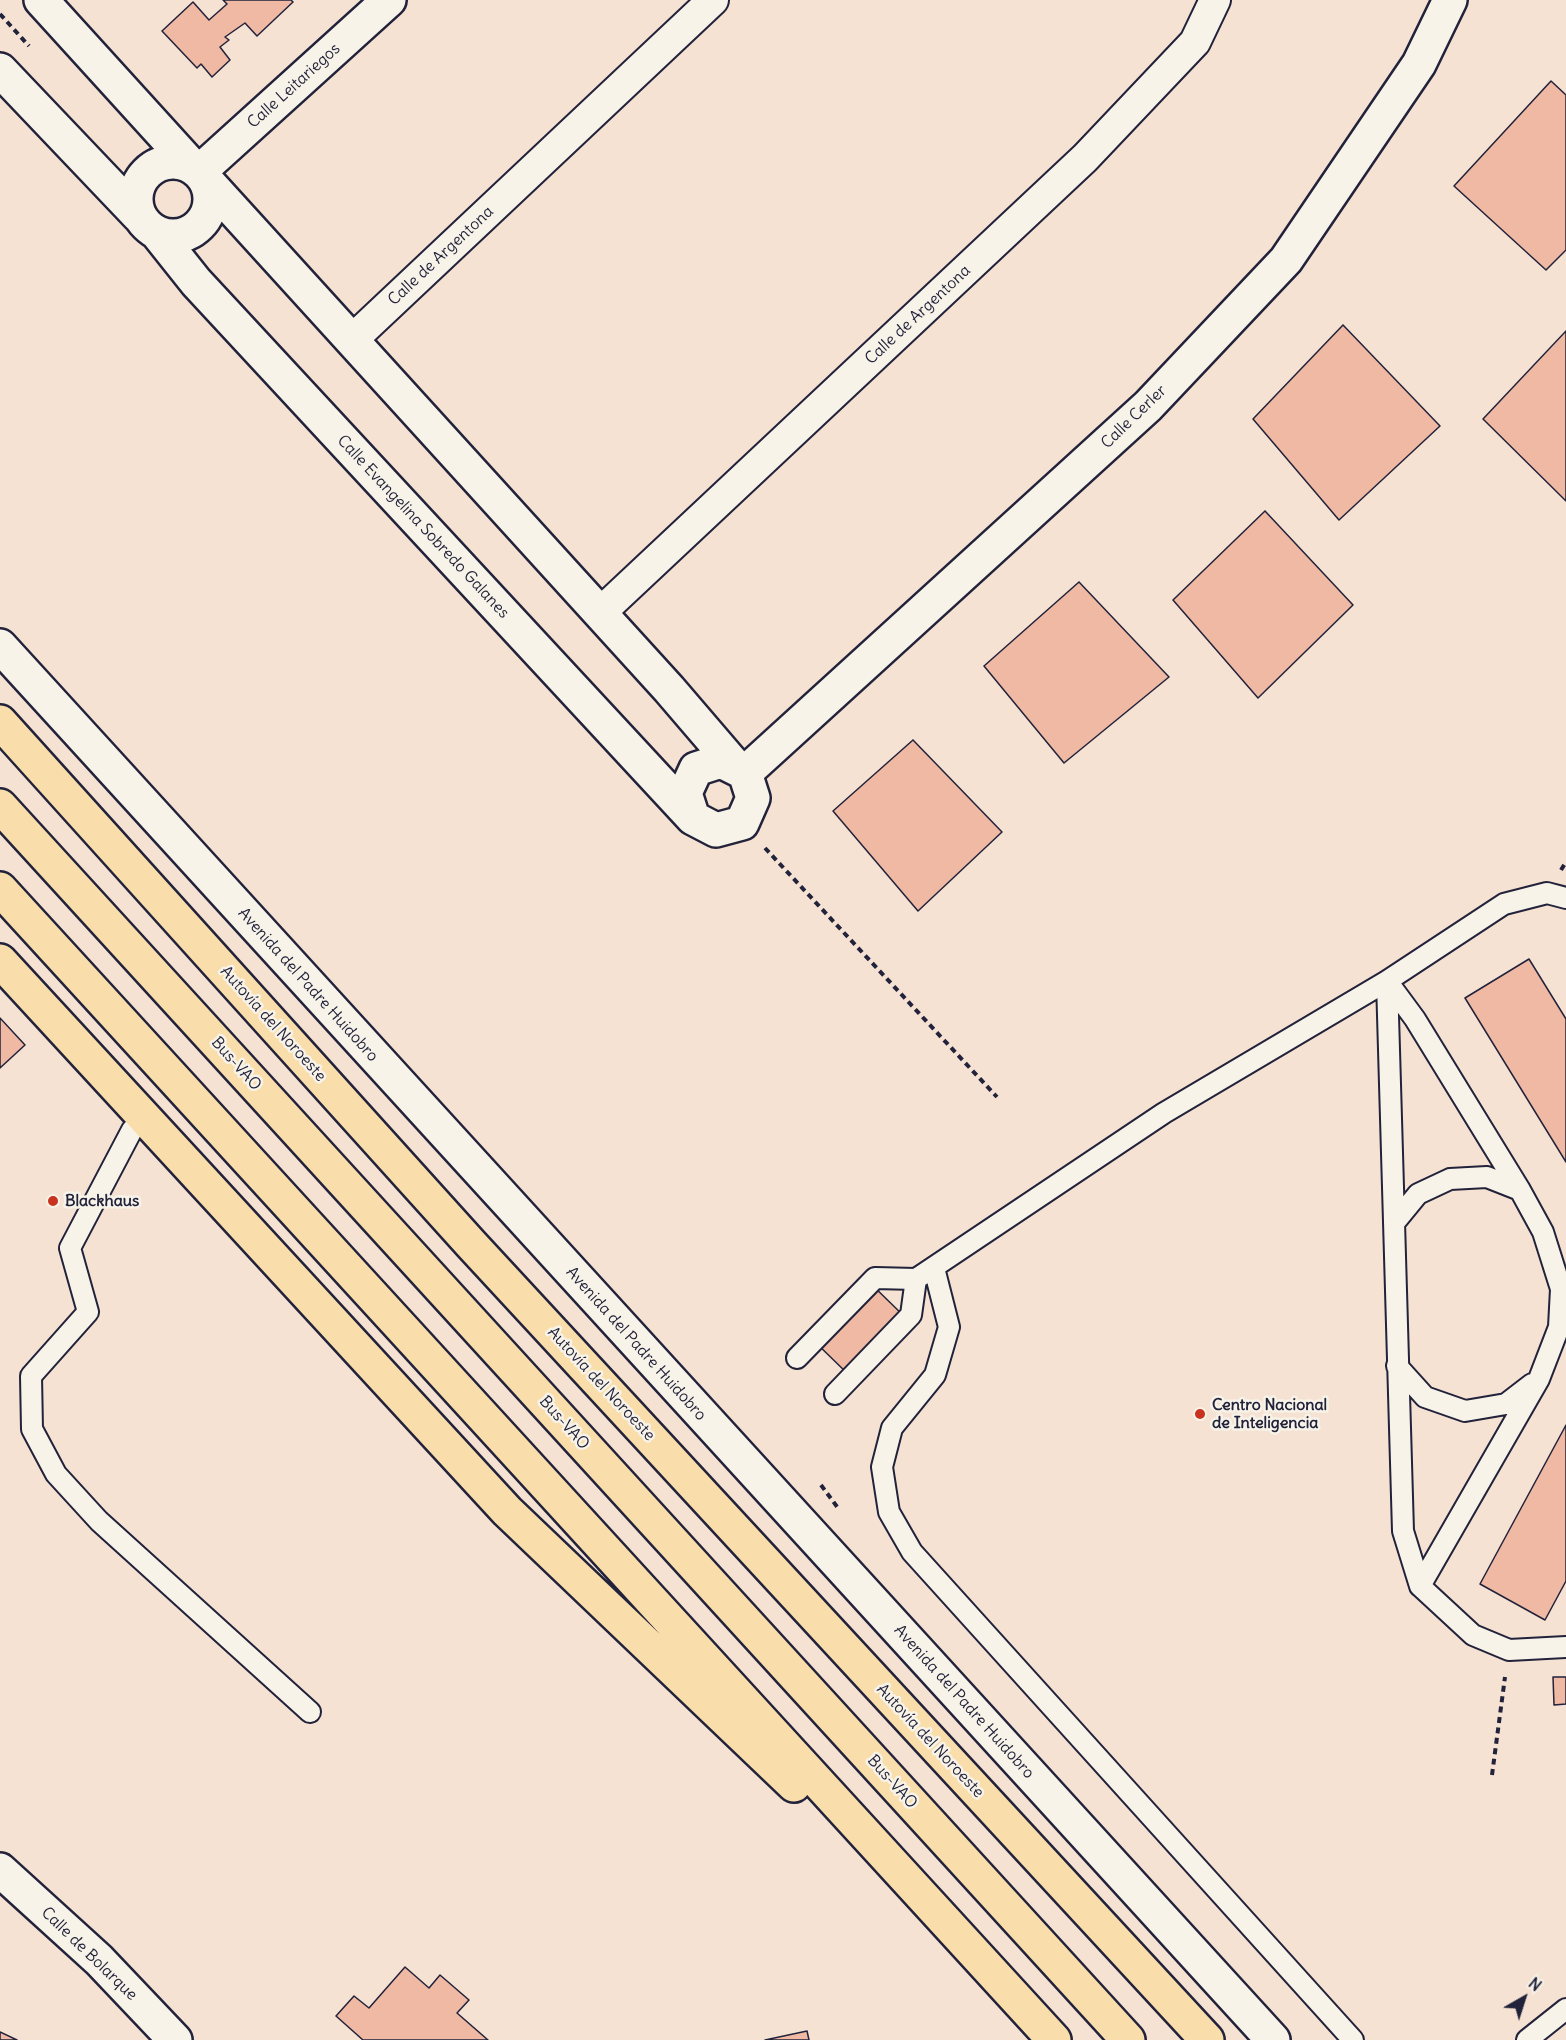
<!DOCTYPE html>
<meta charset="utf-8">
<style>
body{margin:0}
#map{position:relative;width:1566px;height:2040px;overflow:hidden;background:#f5e2d3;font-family:Delius,sans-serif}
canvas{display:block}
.north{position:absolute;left:1494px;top:1968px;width:60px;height:60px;-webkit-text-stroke:4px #f7f3e8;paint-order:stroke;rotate:39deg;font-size:16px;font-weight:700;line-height:24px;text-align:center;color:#22223b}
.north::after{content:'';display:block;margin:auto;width:21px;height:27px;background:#22223b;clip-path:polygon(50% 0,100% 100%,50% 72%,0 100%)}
</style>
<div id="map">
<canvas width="1566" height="2040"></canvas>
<div class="north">N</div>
</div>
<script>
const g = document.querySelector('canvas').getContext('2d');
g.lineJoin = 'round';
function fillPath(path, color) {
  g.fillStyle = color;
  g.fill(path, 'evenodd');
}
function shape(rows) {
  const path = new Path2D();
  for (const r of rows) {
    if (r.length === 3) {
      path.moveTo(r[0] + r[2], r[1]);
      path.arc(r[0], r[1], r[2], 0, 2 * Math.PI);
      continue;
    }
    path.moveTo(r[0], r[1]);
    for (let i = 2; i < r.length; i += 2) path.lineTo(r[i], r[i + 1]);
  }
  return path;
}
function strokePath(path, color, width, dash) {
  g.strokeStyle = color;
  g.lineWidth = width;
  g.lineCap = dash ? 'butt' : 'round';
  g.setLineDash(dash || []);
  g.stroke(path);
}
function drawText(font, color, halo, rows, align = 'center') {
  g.font = font + ' Delius,sans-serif';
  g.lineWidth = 5;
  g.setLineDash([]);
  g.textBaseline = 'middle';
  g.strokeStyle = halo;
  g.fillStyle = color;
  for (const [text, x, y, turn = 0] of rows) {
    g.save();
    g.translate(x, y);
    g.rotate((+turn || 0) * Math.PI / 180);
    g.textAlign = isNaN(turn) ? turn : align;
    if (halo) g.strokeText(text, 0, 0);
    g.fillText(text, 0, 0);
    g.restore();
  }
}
const building = shape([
 [223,0,291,0,293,2,257,36,245,23,225,37,229,40,220,47,230,60,212,77,201,64,197,68,162,31,193,2,209,20,227,4,223,0],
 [1551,81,1566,95,1566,250,1546,270,1454,186,1551,81],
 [1343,325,1440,426,1339,520,1253,419,1343,325],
 [1566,331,1566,501,1483,419,1566,331],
 [1265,511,1353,605,1258,698,1173,600,1265,511],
 [1079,582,1169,677,1064,763,984,666,1079,582],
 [913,740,1002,832,918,911,833,811,913,740],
 [1529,959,1566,1019,1566,1162,1465,998,1529,959],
 [0,1018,25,1045,0,1068,0,1018],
 [868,1281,907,1319,851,1377,812,1339,868,1281],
 [1566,1425,1566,1581,1545,1620,1480,1584,1566,1425],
 [1553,1677,1566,1677,1566,1704,1554,1705,1553,1677],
 [405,1967,429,1988,440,1975,469,2000,457,2013,488,2040,363,2040,336,2016,354,1996,369,2008,405,1967],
 [807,2031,809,2040,765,2040,807,2031],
 [0,2032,17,2040,0,2040,0,2032]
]);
fillPath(building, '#efb9a3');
strokePath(building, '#22223b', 1.5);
const service = shape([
 [1387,981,1403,1531,1420,1586,1473,1635,1509,1650,1566,1647],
 [1387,981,1415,1019,1520,1190,1543,1232,1561,1289,1559,1327,1539,1379,1420,1586],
 [145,1119,132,1130,70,1248,88,1312,31,1376,32,1429,56,1474,99,1521,310,1712],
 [1395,1222,1418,1194,1450,1179,1487,1177,1520,1190],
 [934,1268,949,1327,935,1375,892,1428,882,1467,889,1512,912,1552,1353,2040],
 [797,1358,875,1278,916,1279,1164,1113,1387,981,1504,904,1547,893,1566,898],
 [1397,1366,1425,1397,1465,1411,1506,1404,1532,1384],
 [835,1394,911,1315,916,1279],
 [1527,2040,1566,2009]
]);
const pedestrian = shape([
 [352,340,713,0],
 [600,613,1085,158,1195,42,1215,0]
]);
const minor = shape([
 [41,0,191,165],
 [0,70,139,216],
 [173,199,37],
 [199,172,389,0],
 [206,180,669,689,735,766],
 [157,233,196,282,693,818],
 [0,646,1273,2040],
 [721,761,745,773,753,798,742,823,716,830,693,818,685,793,696,769,721,761],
 [745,773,1148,406,1286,260,1419,64,1450,0],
 [0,1870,99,1960,175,2040]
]);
const motorway = shape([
 [0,722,471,1244,1207,2040],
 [0,806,1128,2040],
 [0,889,1054,2040],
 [0,961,507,1511,794,1785]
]);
strokePath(service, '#22223b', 24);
strokePath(pedestrian, '#22223b', 34);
strokePath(minor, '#22223b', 38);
strokePath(motorway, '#22223b', 38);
strokePath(shape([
 [0,14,29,46],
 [765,848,997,1097],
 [1561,870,1566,862],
 [821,1485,838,1508],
 [1492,1775,1505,1677]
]), '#22223b', 4, [6, 4.5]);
strokePath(service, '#f7f3e8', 20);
strokePath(pedestrian, '#f7f3e8', 30);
strokePath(minor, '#f7f3e8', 33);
strokePath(motorway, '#f9deab', 33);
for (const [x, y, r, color] of [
 [53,1201,6,"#c8321e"],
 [1200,1414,6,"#c8321e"]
]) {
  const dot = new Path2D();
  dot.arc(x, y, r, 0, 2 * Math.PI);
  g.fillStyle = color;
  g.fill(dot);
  strokePath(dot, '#f7f3e8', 2);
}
drawText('16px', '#22223b', '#f7f3e8', [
 ["Calle Leitariegos",294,86,-42],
 ["Calle de Argentona",441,256,-43],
 ["Calle de Argentona",918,315,-43],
 ["Calle Cerler",1134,417,-44],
 ["Calle Evangelina Sobredo Galanes",423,527,47],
 ["Avenida del Padre Huidobro",308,985,48],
 ["Autovía del Noroeste",273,1024,48],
 ["Bus-VAO",236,1064,48],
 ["Avenida del Padre Huidobro",636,1344,48],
 ["Autovía del Noroeste",601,1384,47],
 ["Bus-VAO",564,1423,48],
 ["Avenida del Padre Huidobro",964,1702,48],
 ["Autovía del Noroeste",930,1741,47],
 ["Bus-VAO",892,1782,48],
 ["Calle de Bolarque",89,1954,44]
]);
drawText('bold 16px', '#22223b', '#f7f3e8', [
 ["Blackhaus",65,1201],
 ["Centro Nacional",1212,1405],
 ["de Inteligencia",1212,1423]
], 'left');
</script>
